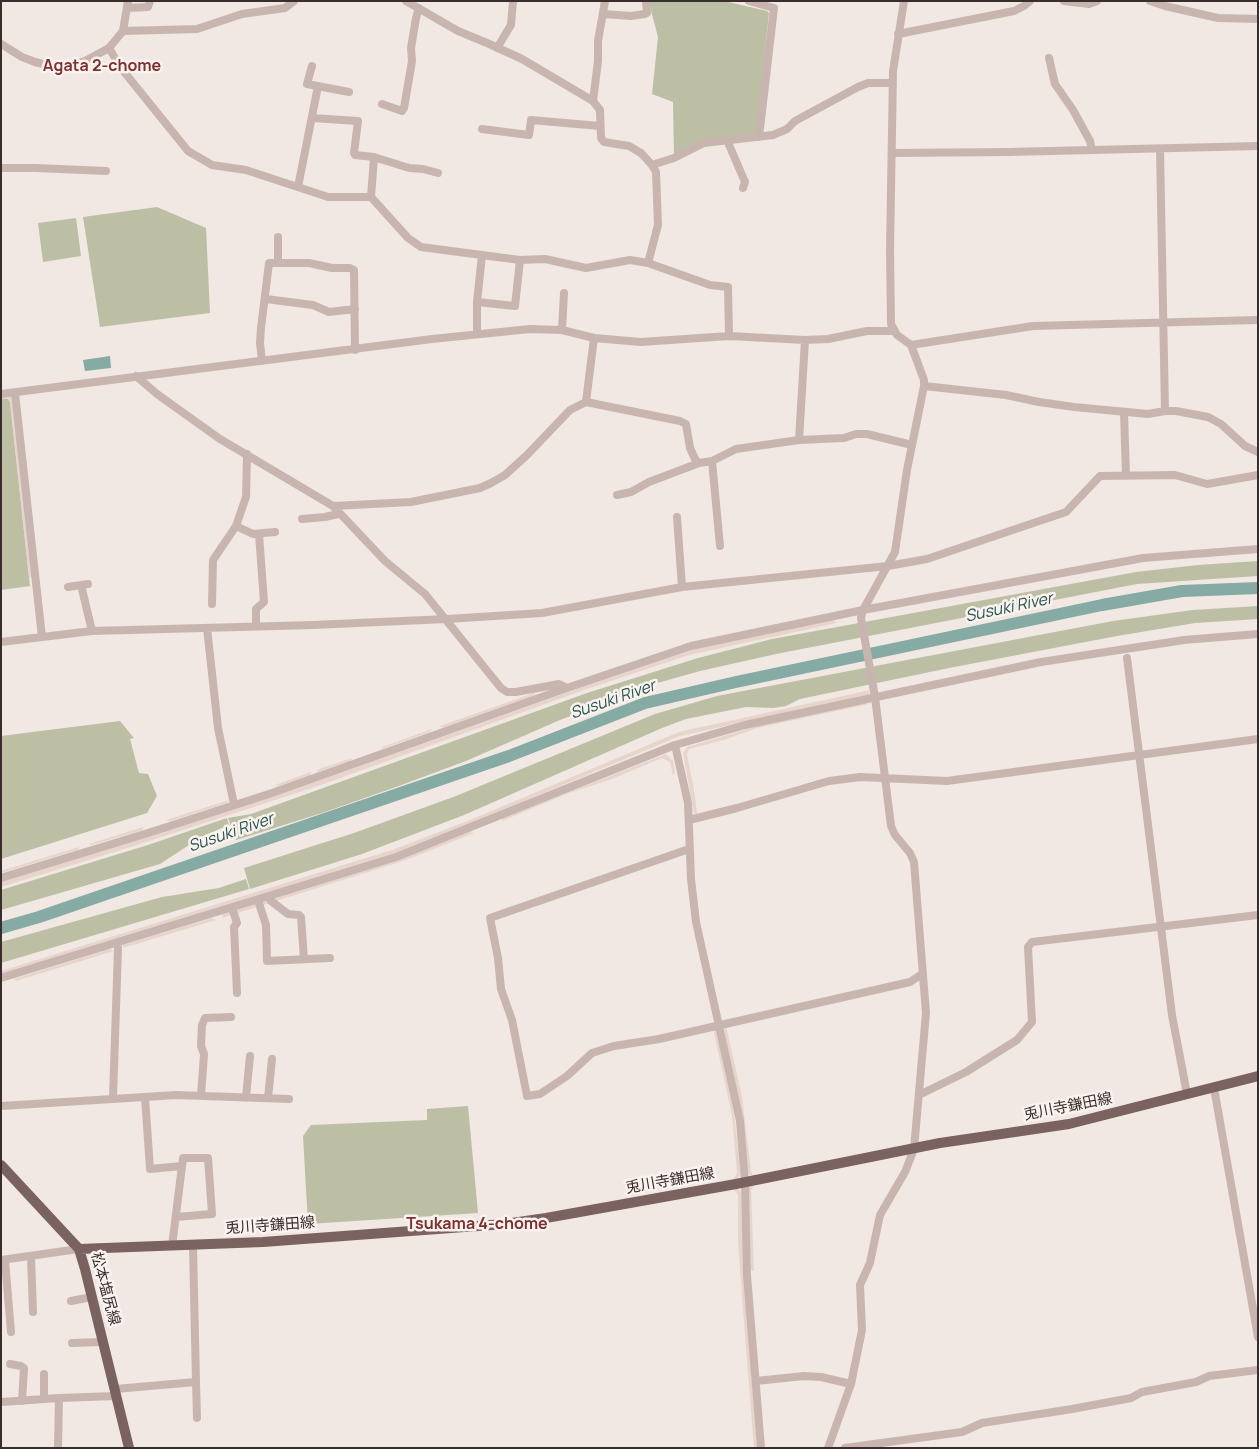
<!DOCTYPE html>
<meta charset="utf-8">
<style>
body{margin:0}
#map{position:relative;width:1259px;height:1449px;overflow:hidden;background:#f1e7e3;font-family:Manrope,sans-serif}
canvas{display:block}
.frame{position:absolute;inset:0;border:2px solid #392e2d;pointer-events:none}
</style>
<div id="map">
<canvas width="1259" height="1449"></canvas>
<div class="frame"></div>
</div>
<script>
const g = document.querySelector('canvas').getContext('2d');
g.lineJoin = 'round';
function fillPath(path, color) {
  g.fillStyle = color;
  g.fill(path, 'evenodd');
}
function shape(rows) {
  const path = new Path2D();
  for (const r of rows) {
    path.moveTo(r[0], r[1]);
    for (let i = 2; i < r.length; i += 2) path.lineTo(r[i], r[i + 1]);
  }
  return path;
}
function strokePath(path, color, width, dash) {
  g.strokeStyle = color;
  g.lineWidth = width;
  g.lineCap = dash ? 'butt' : 'round';
  g.setLineDash(dash || []);
  g.stroke(path);
}
function drawText(font, color, halo, rows, align = 'center') {
  g.font = font + ' Manrope,"Noto Sans JP",sans-serif';
  g.lineWidth = 5;
  g.setLineDash([]);
  g.textBaseline = 'middle';
  g.strokeStyle = halo;
  g.fillStyle = color;
  for (const [text, x, y, turn = 0] of rows) {
    g.save();
    g.translate(x, y);
    g.rotate((+turn || 0) * Math.PI / 180);
    g.textAlign = isNaN(turn) ? turn : align;
    if (halo) g.strokeText(text, 0, 0);
    g.fillText(text, 0, 0);
    g.restore();
  }
}
fillPath(shape([
 [651,1,724,1,767,11,769,13,757,133,674,154,673,102,652,94,658,37,649,3],
 [157,207,206,228,210,313,100,327,83,217],
 [76,218,81,256,43,262,38,223],
 [1,399,8,399,10,402,30,586,1,590],
 [1258,561,1258,576,1137,584,776,654,700,671,654,684,560,720,466,761,396,787,322,813,236,840,228,818,251,814,587,693,698,658,772,639,1136,572,1198,565],
 [1258,606,1258,619,1195,623,1117,636,949,668,800,699,786,706,773,708,746,707,686,719,662,728,464,815,362,854,250,889,244,868,354,833,456,796,655,714,717,696,1113,621,1193,610],
 [120,721,134,738,130,739,139,773,148,774,157,796,147,813,1,859,1,736],
 [227,818,229,825,201,837,160,864,1,910,1,890,148,845],
 [246,879,249,889,1,963,1,942,162,897,219,888],
 [468,1106,478,1213,308,1224,303,1136,311,1125,427,1120,427,1109]
]), '#bcbfa4');
fillPath(shape([
 [11,396,14,398,32,577,29,578,10,402,8,399,1,399,1,397],
 [834,620,837,623,689,655,587,689,321,785,134,846,1,887,1,882,287,792,580,688,695,649],
 [870,690,868,695,680,736,472,823,396,853,1,975,1,971,392,850,470,820,679,732],
 [534,693,535,695,443,728,440,726],
 [866,703,869,704,757,728,724,740,689,749,687,755,695,795,697,815,694,813,683,753,687,747,757,726],
 [432,729,430,732,381,749,382,747],
 [666,754,673,761,675,773,673,775,670,762,662,758,612,779,569,793,502,821,503,818],
 [352,758,350,761,315,773,319,769],
 [311,772,310,776,278,786,275,785],
 [229,800,227,803,170,821,166,820],
 [143,827,143,830,92,845,89,844],
 [469,832,474,833,406,860,222,918,223,914,414,853],
 [79,847,78,850,74,851,1,873,1,871],
 [211,918,216,920,123,948,123,945],
 [109,949,114,951,16,981,14,979],
 [726,1026,742,1097,751,1171,753,1176,750,1175,748,1172,743,1124,724,1029],
 [713,1028,717,1031,733,1106,739,1157,740,1176,736,1180,733,1180,737,1173,732,1115],
 [751,1185,754,1186,751,1190,754,1271,752,1271,751,1269,749,1193,749,1187],
 [733,1188,738,1189,741,1192,744,1275,757,1448,754,1448,743,1310,738,1242,738,1195]
]), '#e7d5cc');
fillPath(shape([
 [110,356,111,368,85,371,83,360]
]), '#85aba4');
strokePath(shape([
 [1,928,39,917,509,756,645,703,736,682,1102,605,1182,591,1258,588]
]), '#85aba4', 12);
strokePath(shape([
 [406,1,458,31,487,43,522,59,593,101,600,110,601,138,604,142,629,146,641,153,652,165,656,172,658,225,648,263],
 [749,1,774,8,759,137],
 [1064,1,1089,4,1097,1],
 [1150,1,1165,6,1218,18,1258,19],
 [127,8,148,7,150,1],
 [603,14,631,16,645,14,647,13,646,1],
 [123,31,128,1],
 [898,34,1014,11,1024,6,1030,1],
 [1,44,22,57,35,62,51,66,69,66,85,61,109,48,123,31,197,29,242,14,285,8,294,1],
 [109,48,121,68,188,151,212,165,246,170,328,197,371,197,408,238,421,247,520,260,545,259,586,268,630,260,648,263,710,285,728,287,729,336],
 [497,48,511,25,513,1],
 [1049,58,1055,84,1073,110,1090,141,1092,150],
 [312,66,307,84,349,92],
 [593,101,598,61,598,41,605,1],
 [382,104,402,111,404,108,412,61,411,48,416,18,419,8],
 [312,118,358,121,354,153,355,155,374,157,409,168,423,169,438,173],
 [482,129,529,135,531,120,600,126],
 [727,140,745,182,743,188],
 [1160,149,1165,411],
 [892,153,1009,152,1258,146],
 [652,165,674,158,704,143,773,135,787,129,795,121,858,87,868,83,892,83],
 [1,168,36,168,106,171],
 [298,187,318,86],
 [371,197,374,157],
 [278,237,278,263],
 [266,299,313,305,329,312,355,309],
 [477,302,515,306,520,260],
 [562,330,564,293],
 [477,334,477,302,482,255],
 [911,345,1033,326,1258,320],
 [262,361,260,343,261,328,269,263,309,263,332,268,350,268,354,270,355,350],
 [136,376,157,394,220,439,333,506,385,561,425,594,501,688,507,692,516,692,559,684,567,688],
 [924,386,1006,395,1039,402,1074,407,1148,414,1165,411,1176,411,1208,417,1221,424,1245,446,1258,452],
 [15,393,42,637],
 [1,394,432,339,530,329,562,330,594,338,641,342,729,336,805,340,828,339,867,331,894,331],
 [586,402,594,338],
 [1124,412,1126,476],
 [799,440,805,340],
 [247,454,246,497,236,526,253,534,275,532],
 [712,461,720,546],
 [617,495,631,492,649,482,699,463],
 [333,506,411,502,480,488,491,483,505,475,527,455,570,410,586,402,680,421,686,424,690,448,695,459,699,463,712,461,736,449,799,440,844,438,856,434,867,434,912,445],
 [677,517,682,587],
 [302,519,325,517,338,514],
 [81,585,92,631],
 [68,587,88,584],
 [212,604,213,560,236,526],
 [256,626,256,609,264,602,259,534],
 [207,628,218,728,234,804],
 [1,642,92,631,313,625,447,619,542,613,682,587,888,566,927,559,1066,512,1100,476,1175,475,1207,484,1258,475],
 [1127,658,1172,1015,1187,1094],
 [675,745,688,803,691,879,696,922,740,1121,745,1182,747,1275,761,1448],
 [689,820,737,808,829,781,860,777,947,781,1258,739],
 [689,849,490,918,498,958,501,989,512,1020,527,1096,540,1094,567,1076,592,1053,614,1046,659,1039,910,982,922,974],
 [1,878,148,833,272,793,567,688,691,646,863,610,1143,558,1258,549],
 [269,896,271,901,288,914,299,915,301,917,304,959],
 [258,900,266,925,267,961,330,958],
 [232,908,237,923,234,927,237,993],
 [1,978,396,857,675,745,745,725,1041,662,1184,640,1258,634],
 [1214,1088,1258,1337],
 [919,1095,966,1072,1017,1040,1032,1022,1028,947,1032,942,1258,915],
 [201,1096,204,1054,201,1046,202,1025,205,1018,231,1017],
 [145,1097,150,1169,182,1166],
 [246,1097,250,1056],
 [113,1098,118,948,117,943],
 [268,1098,272,1059],
 [1,1106,176,1095,289,1099],
 [172,1246,183,1158,208,1158,212,1214,176,1217],
 [193,1246,196,1382],
 [31,1257,33,1312],
 [1,1260,79,1249],
 [5,1260,11,1332],
 [71,1301,92,1297],
 [72,1343,103,1342],
 [10,1364,21,1366,24,1368,22,1401],
 [756,1381,804,1376,821,1377,851,1384],
 [115,1389,196,1382,197,1418],
 [44,1399,44,1374],
 [1,1402,59,1398,116,1396],
 [58,1448,59,1398],
 [828,1448,851,1384,862,1330,860,1285,870,1263,880,1215,905,1172,914,1149,926,1013,914,862,910,853,895,835,891,826,875,697,861,618,863,610,895,552,907,470,924,386,924,380,911,345,897,335,891,324,890,250,893,71,904,1],
 [845,1448,962,1432,982,1423,1072,1409,1131,1398,1142,1392,1196,1382,1209,1376,1258,1370]
]), '#c9b5b0', 8);
strokePath(shape([
 [1,1165,79,1249,85,1269,129,1448],
 [79,1249,263,1242,505,1224,546,1218,736,1184,940,1143,1069,1124,1258,1076]
]), '#796260', 10);
drawText('15px', '#392e2d', '#f9f2ef', [
 ["兎川寺鎌田線",1068,1107,-11],
 ["兎川寺鎌田線",670,1181,-10],
 ["兎川寺鎌田線",270,1226,-4],
 ["松本塩尻線",105,1289,75]
]);
drawText('bold 16px', '#7e302f', '#f9f2ef', [
 ["Agata 2-chome",102,67],
 ["Tsukama 4-chome",477,1225]
]);
drawText('italic 16px', '#27564e', '#f9f2ef', [
 ["Susuki River",1009,608,-12],
 ["Susuki River",613,700,-19],
 ["Susuki River",231,833,-19]
]);
</script>
